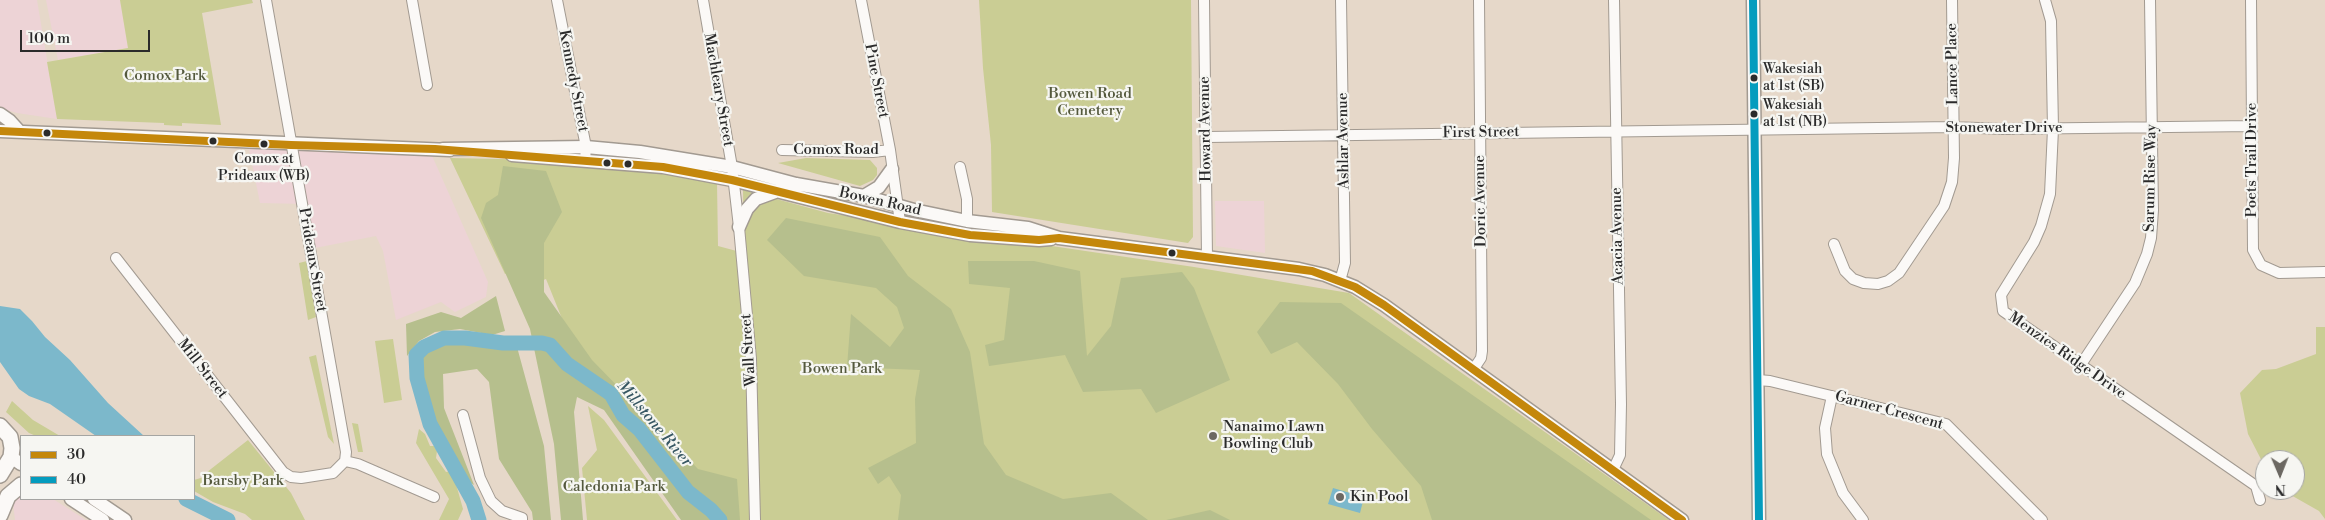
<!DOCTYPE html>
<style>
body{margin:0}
#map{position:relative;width:2325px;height:520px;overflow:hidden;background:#e6d8c9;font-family:"Libre Bodoni",serif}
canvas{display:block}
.legend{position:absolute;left:20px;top:435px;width:175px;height:65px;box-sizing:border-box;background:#f6f6f2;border:1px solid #a5a5a2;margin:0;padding:6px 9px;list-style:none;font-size:15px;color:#2b2b2b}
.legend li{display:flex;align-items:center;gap:10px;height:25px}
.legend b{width:25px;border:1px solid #a5a5a2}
.north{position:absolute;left:2255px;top:450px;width:50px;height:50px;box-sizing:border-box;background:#f6f6f2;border:1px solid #a5a5a2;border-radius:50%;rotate:179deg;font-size:14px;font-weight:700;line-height:20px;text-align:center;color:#2b2b2b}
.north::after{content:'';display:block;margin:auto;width:18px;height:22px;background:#6c6862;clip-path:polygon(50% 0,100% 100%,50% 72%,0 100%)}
.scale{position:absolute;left:20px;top:30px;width:130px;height:22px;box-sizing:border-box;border:2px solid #2b2b2b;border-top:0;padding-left:6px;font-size:15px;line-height:18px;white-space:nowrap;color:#2b2b2b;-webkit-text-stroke:4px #f6f6f2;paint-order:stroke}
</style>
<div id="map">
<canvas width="2325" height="520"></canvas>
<ul class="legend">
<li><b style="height:6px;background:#c4870b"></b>30</li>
<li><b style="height:6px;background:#049cbe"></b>40</li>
</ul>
<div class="north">N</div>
<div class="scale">100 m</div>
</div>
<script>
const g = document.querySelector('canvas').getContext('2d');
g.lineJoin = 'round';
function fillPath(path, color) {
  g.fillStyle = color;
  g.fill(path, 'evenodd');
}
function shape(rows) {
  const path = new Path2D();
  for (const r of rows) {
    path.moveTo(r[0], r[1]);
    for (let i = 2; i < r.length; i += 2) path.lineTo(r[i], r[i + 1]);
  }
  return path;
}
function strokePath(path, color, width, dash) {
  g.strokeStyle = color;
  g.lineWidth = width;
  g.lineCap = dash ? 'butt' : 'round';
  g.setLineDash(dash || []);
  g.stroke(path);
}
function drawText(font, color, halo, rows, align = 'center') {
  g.font = font + ' "Libre Bodoni",serif';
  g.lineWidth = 4.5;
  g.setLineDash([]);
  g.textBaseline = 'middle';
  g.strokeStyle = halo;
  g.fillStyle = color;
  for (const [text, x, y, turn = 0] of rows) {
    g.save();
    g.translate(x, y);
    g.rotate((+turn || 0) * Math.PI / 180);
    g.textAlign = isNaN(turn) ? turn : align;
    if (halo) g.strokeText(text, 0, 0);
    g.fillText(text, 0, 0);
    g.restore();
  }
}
fillPath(shape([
 [0,0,37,0,57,119,17,113,3,109,0,106],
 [46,0,120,0,128,48,58,60],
 [248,144,430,151,488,282,486,297,455,312,441,302,396,320,383,251,376,236,315,248,304,204,260,203],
 [1215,201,1264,201,1265,253,1216,246],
 [21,495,21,499,53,499,86,520,15,520,13,503]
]), '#edd3d6');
fillPath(shape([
 [120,0,252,0,253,3,202,13,221,125,182,123,182,126,164,125,164,123,57,119,47,62,128,48],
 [979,0,1191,0,1193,237,1188,243,992,212,991,145,983,68],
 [450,158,642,162,717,183,718,246,744,253,743,190,828,213,1194,267,1349,293,1669,520,695,520,567,331,546,279,522,289,514,270,505,274],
 [806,158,870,160,877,168,877,175,873,180,860,186,778,163],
 [307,261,316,317,308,320,299,263],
 [2316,327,2325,327,2325,519,2319,511,2282,490,2295,490,2295,460,2265,460,2265,467,2248,434,2240,393,2262,370,2276,369,2316,354],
 [393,339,402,400,384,403,375,341],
 [316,355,334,444,328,437,309,357],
 [12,401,33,420,60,436,36,436,29,433,6,412],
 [588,406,604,420,677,520,587,520,582,468,597,450],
 [352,423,358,424,363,452,358,452],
 [419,429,425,434,430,446,434,446,437,451,436,458,446,472,451,471,454,477,463,509,458,520,439,520,449,499,416,443],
 [248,440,291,493,305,520,252,520,245,514,213,502,194,491,194,480,204,477,202,476]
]), '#cacd94');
fillPath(shape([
 [503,166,546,171,562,212,544,243,544,292,592,360,698,469,737,479,740,520,681,520,604,410,577,397,574,412,583,520,561,520,554,444,530,329,481,218,486,203,498,195],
 [786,218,880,237,908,276,951,309,970,352,984,444,1006,475,1063,499,1111,493,1148,520,898,520,901,495,889,476,878,484,868,468,916,443,915,399,920,370,847,367,851,314,890,347,904,328,897,307,876,288,804,276,767,240],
 [968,261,1034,261,1080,271,1087,356,1111,326,1121,278,1182,272,1194,288,1230,380,1156,413,1141,389,1083,392,1065,355,989,366,985,345,1004,340,1010,288,969,284],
 [496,296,505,331,492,335,460,329,435,332,419,341,407,356,406,324,441,312,461,318],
 [1280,302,1341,303,1651,520,1432,520,1421,486,1372,429,1338,384,1297,342,1271,354,1257,332],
 [453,341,503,348,517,347,544,446,551,520,533,520,532,512,499,459,489,382,477,369,443,374,444,408,474,485,468,481,436,425,424,386,420,360,432,348],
 [1210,510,1230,520,1166,520]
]), '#b6bf8d');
fillPath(shape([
 [0,306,20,309,32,321,45,337,70,360,108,403,144,436,96,436,50,404,29,396,19,389,0,362],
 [1333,488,1364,497,1360,513,1328,504]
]), '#7cb8cb');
strokePath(shape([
 [186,499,228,520],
 [479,520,473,501,430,424,417,378,416,355,424,347,444,338,465,338,503,343,542,343,550,345,567,364,611,394,623,415,639,429,688,492,711,510,720,520]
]), '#7cb8cb', 15);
const minor = shape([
 [266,0,346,452,345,461],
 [412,0,427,85],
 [557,0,586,147,585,161],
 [703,0,732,167,739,227,751,359,755,520],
 [861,0,890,150,900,222],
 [1204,0,1207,257],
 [2045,0,2051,21,2053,129,2050,194,2041,226,2034,242,2001,295,2003,311,2256,486,2260,500],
 [2251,0,2253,250,2261,265,2279,273,2325,272],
 [1207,137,1953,127,2003,129,2252,126],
 [782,150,873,152,890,150],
 [960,167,967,199,967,221],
 [1834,244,1845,271,1853,279,1864,283,1878,284,1888,281,1899,273,1944,206,1952,182,1954,158,1952,0],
 [116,258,283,472,291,477,301,478,333,473,345,461],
 [1340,281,1345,263,1341,0],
 [2080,366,2135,283,2147,254,2151,238,2153,210,2150,0],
 [1473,370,1481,358,1482,351,1479,0],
 [1758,380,1770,381,1946,424,2042,520],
 [1832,396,1825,428,1827,454,1843,493,1863,520],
 [463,415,480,478,491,501,502,511,522,518,522,520],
 [345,461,358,464,434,497],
 [1613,470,1620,455,1621,404,1614,0]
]);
const major = shape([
 [1753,0,1759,520],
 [0,114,10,121,20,132],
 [0,131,450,150],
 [443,149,586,147,640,152,732,167,796,184,864,196,914,210,967,221,1028,228,1059,238,1299,269,1325,275,1355,287,1384,305,1682,520],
 [512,155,663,167,732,180,900,222,970,235,1039,240,1051,239],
 [864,196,879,187,892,169],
 [739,227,747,209,756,199,775,192],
 [11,457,21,464],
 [71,499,103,520],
 [94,499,125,520]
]);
const highway = shape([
 [0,426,10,437,12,448,11,457,0,475],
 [0,515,8,496,21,485]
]);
strokePath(minor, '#a29a91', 12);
strokePath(major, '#a29a91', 15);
strokePath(highway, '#a29a91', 18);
strokePath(minor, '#fbf9f7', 10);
strokePath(major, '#fbf9f7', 12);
strokePath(highway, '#fbf9f7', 15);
strokePath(shape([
 [0,131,291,145,435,149,663,167,732,180,900,222,970,235,1039,240,1059,238,1312,271,1355,287,1384,305,1682,520]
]), '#c4870b', 8);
strokePath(shape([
 [1753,0,1759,520]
]), '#049cbe', 8);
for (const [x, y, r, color] of [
 [1754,78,4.5,"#2b2b2b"],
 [1754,114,4.5,"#2b2b2b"],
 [47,133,4.5,"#2b2b2b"],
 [213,141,4.5,"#2b2b2b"],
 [264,144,4.5,"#2b2b2b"],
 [607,163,4.5,"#2b2b2b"],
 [628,164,4.5,"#2b2b2b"],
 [1172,253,4.5,"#2b2b2b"],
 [1213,436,5,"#6c6862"],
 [1340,497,5,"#6c6862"]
]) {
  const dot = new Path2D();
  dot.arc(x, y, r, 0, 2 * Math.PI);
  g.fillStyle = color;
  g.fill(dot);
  strokePath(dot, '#f6f6f2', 2);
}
drawText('14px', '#2b2b2b', '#f6f6f2', [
 ["Wakesiah",1763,70],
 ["at 1st (SB)",1763,87],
 ["Wakesiah",1763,106],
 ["at 1st (NB)",1763,123],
 ["Comox at",264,160,"center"],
 ["Prideaux (WB)",264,177,"center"]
], 'left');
drawText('15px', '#2b2b2b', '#f6f6f2', [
 ["Lance Place",1953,64,-91],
 ["Kennedy Street",573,81,79],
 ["Pine Street",876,81,79],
 ["Machleary Street",718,90,80],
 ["Stonewater Drive",2004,128],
 ["Howard Avenue",1206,129,-91],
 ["First Street",1481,133,-1],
 ["Ashlar Avenue",1344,141,-91],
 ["Comox Road",836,150],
 ["Poets Trail Drive",2252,160,-90],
 ["Sarum Rise Way",2151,178,-89],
 ["Doric Avenue",1481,201,-91],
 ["Bowen Road",880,202,13],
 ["Acacia Avenue",1618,236,-91],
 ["Prideaux Street",312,260,80],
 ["Wall Street",749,350,-94],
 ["Menzies Ridge Drive",2067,356,35],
 ["Mill Street",202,369,52],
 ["Garner Crescent",1889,411,15]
]);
drawText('15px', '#54593d', '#f6f6f2', [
 ["Comox Park",165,76],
 ["Bowen Road",1090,94],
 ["Cemetery",1090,111],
 ["Bowen Park",842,369],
 ["Barsby Park",243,481],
 ["Caledonia Park",614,487]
]);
drawText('15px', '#2b2b2b', '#f6f6f2', [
 ["Nanaimo Lawn",1223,427],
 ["Bowling Club",1223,444],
 ["Kin Pool",1350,497]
], 'left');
drawText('italic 16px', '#375763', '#f6f6f2', [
 ["Millstone River",654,424,50]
]);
</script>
